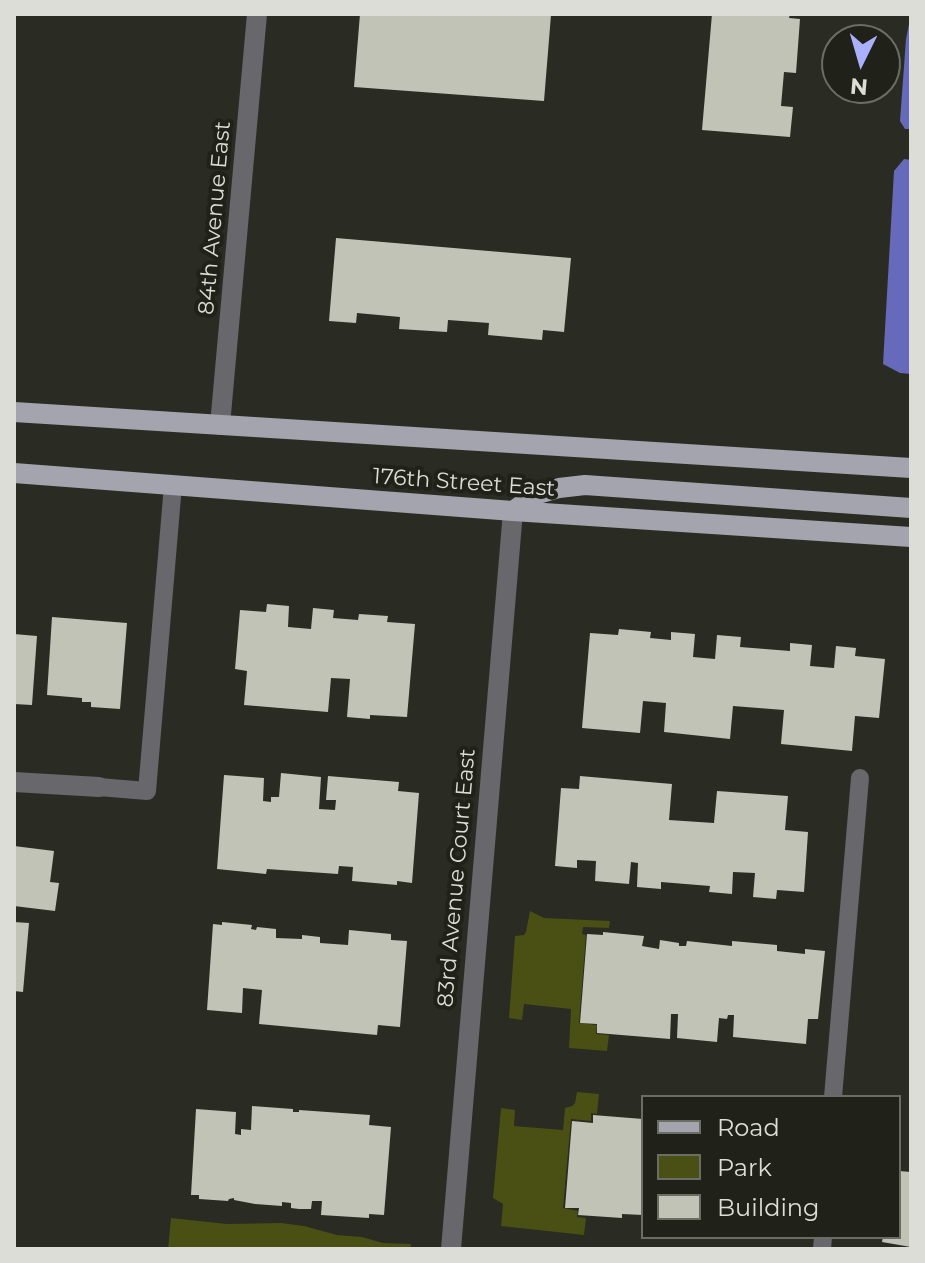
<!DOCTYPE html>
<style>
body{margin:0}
#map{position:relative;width:925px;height:1263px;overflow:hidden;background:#2a2b23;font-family:Montserrat,sans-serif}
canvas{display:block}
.frame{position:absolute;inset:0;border:16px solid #dcddd7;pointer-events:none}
.legend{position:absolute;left:641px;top:1095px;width:260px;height:144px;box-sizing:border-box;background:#202219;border:2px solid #6b6d65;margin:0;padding:10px 14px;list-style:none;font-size:24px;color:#dcddd7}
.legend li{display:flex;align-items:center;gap:16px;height:40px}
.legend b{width:40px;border:2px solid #6b6d65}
.north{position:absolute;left:821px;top:24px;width:80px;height:80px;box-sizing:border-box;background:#202219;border:2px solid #6b6d65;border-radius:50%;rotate:185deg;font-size:22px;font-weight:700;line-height:32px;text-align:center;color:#dcddd7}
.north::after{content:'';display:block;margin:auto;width:28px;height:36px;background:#aab0fb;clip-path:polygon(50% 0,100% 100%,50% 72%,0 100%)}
</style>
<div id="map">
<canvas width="925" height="1263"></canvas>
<div class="frame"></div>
<ul class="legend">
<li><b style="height:10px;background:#a3a4ad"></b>Road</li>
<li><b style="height:22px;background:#4a4f13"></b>Park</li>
<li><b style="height:22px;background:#c1c3b7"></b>Building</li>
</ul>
<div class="north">N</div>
</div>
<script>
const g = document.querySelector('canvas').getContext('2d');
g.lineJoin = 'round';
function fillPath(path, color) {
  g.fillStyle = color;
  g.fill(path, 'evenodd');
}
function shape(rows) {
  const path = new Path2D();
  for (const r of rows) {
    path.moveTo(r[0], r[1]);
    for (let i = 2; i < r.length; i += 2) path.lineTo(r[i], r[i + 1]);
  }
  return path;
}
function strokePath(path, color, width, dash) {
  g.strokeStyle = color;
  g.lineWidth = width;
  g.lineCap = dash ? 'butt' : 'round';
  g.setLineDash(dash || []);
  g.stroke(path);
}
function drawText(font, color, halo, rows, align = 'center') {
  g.font = font + ' Montserrat,sans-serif';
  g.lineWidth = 8;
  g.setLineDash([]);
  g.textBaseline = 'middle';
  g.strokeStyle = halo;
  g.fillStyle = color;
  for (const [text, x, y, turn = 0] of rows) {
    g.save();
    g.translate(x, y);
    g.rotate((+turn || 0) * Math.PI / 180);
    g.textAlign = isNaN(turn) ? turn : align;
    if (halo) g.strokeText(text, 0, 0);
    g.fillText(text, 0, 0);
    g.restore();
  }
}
fillPath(shape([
 [530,911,544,918,610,921,609,928,583,927,582,934,586,935,579,1023,597,1025,596,1034,609,1035,607,1051,569,1048,571,1009,524,1004,522,1020,509,1018,515,936,524,935,526,932],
 [577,1092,599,1094,597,1114,591,1113,591,1121,571,1119,563,1208,578,1211,577,1217,586,1218,584,1235,501,1226,503,1204,493,1198,501,1108,515,1110,514,1126,563,1130,565,1108,572,1106,575,1103],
 [171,1218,227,1224,281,1223,304,1226,337,1235,362,1237,383,1243,411,1244,410,1249,168,1249]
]), '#4a4f13');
fillPath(shape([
 [911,14,911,129,905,129,900,121,906,39],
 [904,159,911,160,911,374,900,373,883,364,894,171]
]), '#6769ba');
fillPath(shape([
 [360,14,551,15,544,101,354,87],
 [712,14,790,14,789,18,800,19,796,73,784,72,781,106,793,107,790,137,702,130],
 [336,238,571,258,564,332,543,330,542,340,488,335,489,323,448,320,447,332,399,329,400,317,357,313,356,323,329,321],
 [267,604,289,606,288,627,311,629,313,608,334,610,333,618,358,620,359,614,388,616,387,622,415,624,407,717,370,715,370,719,347,717,350,679,331,678,328,712,244,705,247,671,235,669,240,610,266,612],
 [52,617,127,623,120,709,91,707,91,702,82,702,82,698,47,695],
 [619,629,651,632,650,638,671,640,671,632,695,634,693,657,715,659,717,635,741,637,740,647,790,651,790,643,812,645,810,666,834,668,836,646,856,648,855,656,885,659,879,718,855,716,852,751,781,744,784,710,733,706,730,739,664,732,666,703,643,701,640,733,582,728,590,633,618,635],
 [14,634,37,636,32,705,14,704],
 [281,773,321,777,319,809,335,810,336,800,326,800,328,776,399,782,398,791,419,793,412,883,397,881,397,885,352,881,353,867,339,866,338,874,267,869,266,874,217,869,224,775,264,778,263,801,271,802,271,797,279,797],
 [580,776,672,784,669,820,714,823,717,791,788,796,785,830,808,832,804,892,777,890,776,899,753,897,755,873,733,872,732,894,709,892,710,886,661,882,661,889,637,887,638,863,631,862,629,884,595,881,596,861,577,860,577,868,555,866,561,788,579,789],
 [14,846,54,851,50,882,59,883,55,911,14,906],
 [14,922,29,923,23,992,14,991],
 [222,922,252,925,251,929,256,930,257,927,276,929,276,938,302,939,302,935,320,937,320,943,348,945,349,930,391,934,391,940,407,941,400,1027,378,1025,377,1035,259,1024,262,990,243,988,242,1013,207,1010,213,924,222,925],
 [603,932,644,936,642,946,659,949,660,940,679,943,679,946,686,946,687,941,732,946,732,941,777,945,777,951,805,954,805,949,825,951,818,1019,808,1019,806,1044,733,1037,734,1015,728,1015,727,1019,719,1018,717,1042,677,1038,678,1014,671,1014,670,1039,597,1033,597,1024,580,1023,587,934,603,935],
 [252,1106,293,1109,293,1112,299,1112,299,1110,370,1115,369,1125,391,1127,384,1215,369,1214,369,1218,321,1215,322,1201,312,1201,311,1209,299,1209,291,1208,291,1203,282,1202,282,1206,255,1204,234,1200,234,1198,229,1199,228,1201,199,1199,199,1195,191,1195,196,1109,236,1112,235,1134,241,1135,241,1129,251,1130],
 [593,1115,643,1119,643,1215,622,1214,622,1218,578,1215,579,1208,565,1208,572,1121,593,1123],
 [899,1171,911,1172,911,1247,882,1242,883,1237,899,1237]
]), '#c1c3b7');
strokePath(shape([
 [99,787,147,791,173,485],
 [833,1097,860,778],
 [822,1249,823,1237]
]), '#67676c', 18);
strokePath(shape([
 [220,425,257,14],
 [14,782,99,787],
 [451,1249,513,511]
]), '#67676c', 20);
strokePath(shape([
 [14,412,911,468],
 [14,473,513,511,911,537],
 [513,511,535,495,559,488,585,485,911,508]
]), '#a3a4ad', 20);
drawText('22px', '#dcddd7', '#202219', [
 ["84th Avenue East",215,218,-85],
 ["176th Street East",464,483,4],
 ["83rd Avenue Court East",457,878,-85]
]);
</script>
